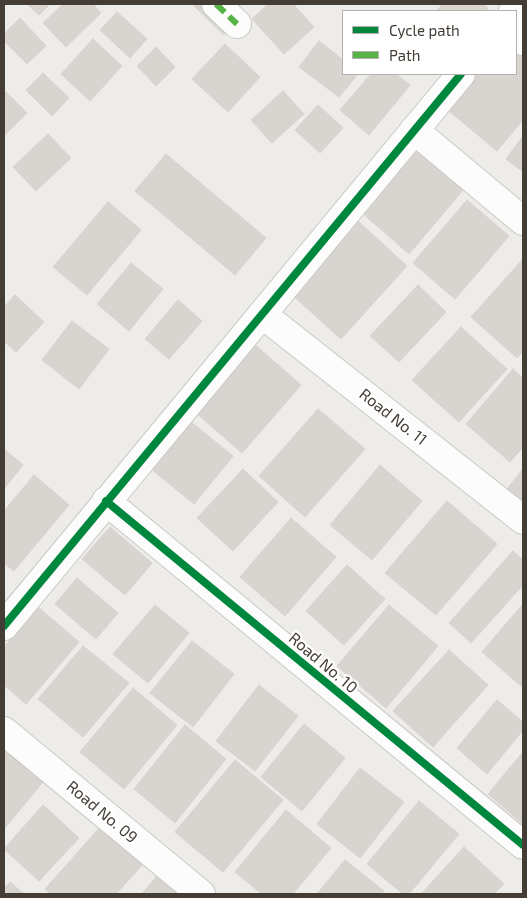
<!DOCTYPE html>
<style>
body{margin:0}
#map{position:relative;width:527px;height:898px;overflow:hidden;background:#eeece8;font-family:"Exo 2",sans-serif}
canvas{display:block}
.frame{position:absolute;inset:0;border:5px solid #433d35;pointer-events:none}
.legend{position:absolute;left:342px;top:10px;width:175px;height:65px;box-sizing:border-box;background:#fff;border:1px solid #b4b1ae;margin:0;padding:6px 9px;list-style:none;font-size:15px;color:#433d35}
.legend li{display:flex;align-items:center;gap:10px;height:25px}
.legend b{width:25px;border:1px solid #b4b1ae}
</style>
<div id="map">
<canvas width="527" height="898"></canvas>
<div class="frame"></div>
<ul class="legend">
<li><b style="height:6px;background:#00873e"></b>Cycle path</li>
<li><b style="height:6px;background:#57b346"></b>Path</li>
</ul>
</div>
<script>
const g = document.querySelector('canvas').getContext('2d');
g.lineJoin = 'round';
function fillPath(path, color) {
  g.fillStyle = color;
  g.fill(path, 'evenodd');
}
function shape(rows) {
  const path = new Path2D();
  for (const r of rows) {
    path.moveTo(r[0], r[1]);
    for (let i = 2; i < r.length; i += 2) path.lineTo(r[i], r[i + 1]);
  }
  return path;
}
function strokePath(path, color, width, dash) {
  g.strokeStyle = color;
  g.lineWidth = width;
  g.lineCap = dash ? 'butt' : 'round';
  g.setLineDash(dash || []);
  g.stroke(path);
}
function drawText(font, color, halo, rows, align = 'center') {
  g.font = font + ' "Exo 2",sans-serif';
  g.lineWidth = 4.5;
  g.setLineDash([]);
  g.textBaseline = 'middle';
  g.strokeStyle = halo;
  g.fillStyle = color;
  for (const [text, x, y, turn = 0] of rows) {
    g.save();
    g.translate(x, y);
    g.rotate((+turn || 0) * Math.PI / 180);
    g.textAlign = isNaN(turn) ? turn : align;
    if (halo) g.strokeText(text, 0, 0);
    g.fillText(text, 0, 0);
    g.restore();
  }
}
const building = shape([
 [27,4,50,4,39,15,27,4],
 [63,4,93,4,101,13,66,47,43,23,63,4],
 [196,4,225,4,240,19,224,35,194,6,196,4],
 [268,4,293,4,314,27,284,54,252,19,268,4],
 [443,4,483,4,488,8,486,11,436,11,443,4],
 [117,12,147,39,130,58,100,30,117,12],
 [20,18,46,46,27,64,4,41,4,34,20,18],
 [516,35,523,42,523,120,497,151,442,105,469,74,516,74,516,35],
 [93,39,122,66,90,101,61,74,93,39],
 [319,41,343,60,343,74,358,74,339,97,299,67,319,41],
 [225,44,260,77,228,112,192,79,225,44],
 [156,47,175,67,156,86,137,66,156,47],
 [43,73,69,98,52,116,26,90,43,73],
 [371,74,396,74,410,85,369,135,340,110,371,74],
 [4,90,27,113,4,136,4,90],
 [283,91,304,114,272,143,251,120,283,91],
 [318,105,343,128,320,153,295,130,318,105],
 [48,134,71,158,36,191,13,167,48,134],
 [523,136,523,172,506,159,523,136],
 [420,140,469,183,409,254,360,211,420,140],
 [166,154,266,238,235,275,135,191,166,154],
 [467,200,509,236,455,299,413,263,467,200],
 [108,202,141,230,87,295,53,267,108,202],
 [358,221,407,266,341,339,292,295,358,221],
 [523,259,523,351,517,358,471,317,523,259],
 [131,263,163,289,129,331,97,304,131,263],
 [418,285,446,312,399,362,370,336,418,285],
 [15,295,44,322,16,352,4,341,4,307,15,295],
 [178,300,202,321,169,359,145,339,178,300],
 [72,321,109,349,79,389,42,360,72,321],
 [461,327,507,369,459,422,412,380,461,327],
 [254,344,301,385,242,453,195,412,254,344],
 [513,369,523,378,523,447,510,462,466,424,513,369],
 [318,409,365,449,305,517,259,476,318,409],
 [190,421,233,456,194,504,151,469,190,421],
 [4,449,23,465,4,489,4,449],
 [380,465,422,501,372,560,330,525,380,465],
 [243,469,278,502,233,551,197,518,243,469],
 [523,469,523,502,507,489,523,469],
 [34,475,69,505,14,571,4,563,4,511,34,475],
 [447,501,497,544,436,615,385,573,447,501],
 [291,518,336,557,285,616,240,577,291,518],
 [110,527,152,563,125,595,82,559,110,527],
 [513,551,523,560,523,585,471,643,449,623,513,551],
 [347,565,385,599,344,645,306,611,347,565],
 [77,578,118,613,96,639,55,604,77,578],
 [523,604,523,684,521,686,482,652,523,604],
 [155,605,189,633,148,683,113,654,155,605],
 [389,605,438,646,386,708,337,666,389,605],
 [38,607,79,642,26,704,4,685,4,647,38,607],
 [192,641,234,674,193,727,150,693,192,641],
 [83,646,129,683,83,737,38,699,83,646],
 [449,650,488,685,433,747,393,711,449,650],
 [259,685,298,716,255,771,216,741,259,685],
 [133,688,177,725,124,789,80,752,133,688],
 [497,700,523,722,523,730,487,774,457,748,497,700],
 [304,724,345,758,302,811,261,777,304,724],
 [185,725,226,759,175,823,134,789,185,725],
 [4,748,43,782,4,829,4,748],
 [523,752,523,824,488,794,523,752],
 [235,760,283,800,223,872,175,832,235,760],
 [360,768,404,802,360,858,317,824,360,768],
 [419,801,459,834,409,894,403,894,367,864,419,801],
 [43,805,79,838,39,881,4,849,43,805],
 [286,810,331,848,293,894,262,894,235,872,286,810],
 [102,825,144,863,116,894,51,894,45,889,102,825],
 [464,847,504,884,494,894,421,894,464,847],
 [345,860,384,891,381,894,317,894,345,860],
 [156,877,178,894,142,894,156,877],
 [10,882,24,894,4,894,4,888,10,882]
]);
fillPath(building, '#d8d5d0');
strokePath(building, '#d6d3ce', 1);
const minor = shape([
 [216,4,237,24],
 [513,11,519,4],
 [516,35,523,41],
 [414,130,523,221],
 [262,314,523,520],
 [106,501,523,845],
 [4,626,461,74],
 [4,731,201,894]
]);
strokePath(minor, '#cac8c4', 30);
strokePath(minor, '#fcfcfc', 28);
strokePath(shape([
 [216,4,237,24]
]), '#57b346', 6, [12, 6]);
strokePath(shape([
 [106,501,523,845],
 [4,626,461,74]
]), '#00873e', 8);
drawText('16px', '#433d35', '#fff', [
 ["Road No. 11",393,417,38],
 ["Road No. 10",323,663,40],
 ["Road No. 09",102,812,40]
]);
</script>
